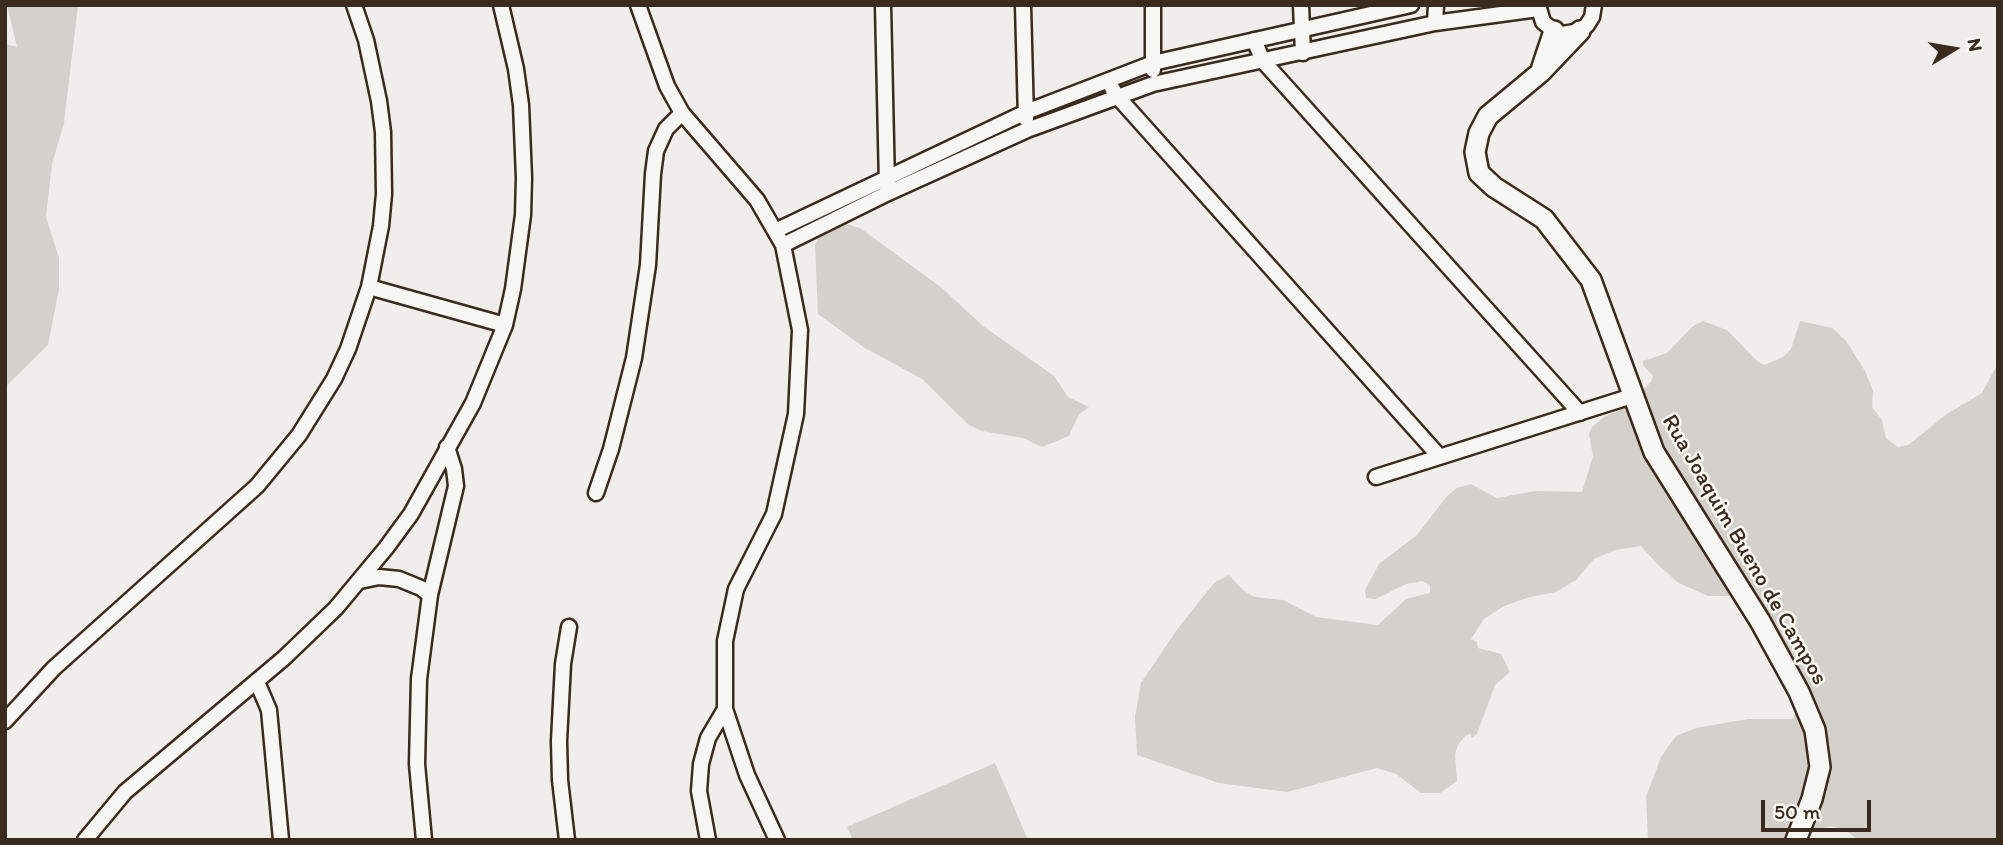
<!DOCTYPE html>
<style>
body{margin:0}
#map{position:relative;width:2003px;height:845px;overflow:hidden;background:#efeeea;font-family:Itim,sans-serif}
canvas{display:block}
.frame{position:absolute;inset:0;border:7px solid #3b2a1e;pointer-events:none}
.north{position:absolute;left:1919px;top:14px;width:70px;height:70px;-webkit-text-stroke:5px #f6f6f2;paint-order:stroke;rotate:79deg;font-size:19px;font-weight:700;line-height:28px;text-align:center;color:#3b2a1e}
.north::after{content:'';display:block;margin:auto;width:24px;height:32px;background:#3b2a1e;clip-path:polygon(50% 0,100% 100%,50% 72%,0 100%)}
.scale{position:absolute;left:1761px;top:800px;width:110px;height:32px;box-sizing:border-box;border:4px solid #3b2a1e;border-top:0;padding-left:9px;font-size:21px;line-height:24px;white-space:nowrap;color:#3b2a1e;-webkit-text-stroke:5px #f6f6f2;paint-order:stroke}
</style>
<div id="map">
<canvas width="2003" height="845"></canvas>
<div class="frame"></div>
<div class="north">N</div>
<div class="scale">50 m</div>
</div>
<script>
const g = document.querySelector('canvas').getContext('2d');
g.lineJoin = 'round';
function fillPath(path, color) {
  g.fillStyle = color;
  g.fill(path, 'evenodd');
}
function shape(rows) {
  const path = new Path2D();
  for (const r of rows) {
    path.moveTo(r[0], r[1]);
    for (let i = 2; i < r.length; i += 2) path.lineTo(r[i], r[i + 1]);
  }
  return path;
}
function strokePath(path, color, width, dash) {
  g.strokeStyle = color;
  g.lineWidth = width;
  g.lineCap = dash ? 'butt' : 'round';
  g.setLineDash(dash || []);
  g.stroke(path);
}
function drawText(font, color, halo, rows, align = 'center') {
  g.font = font + ' Itim,sans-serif';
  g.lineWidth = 5;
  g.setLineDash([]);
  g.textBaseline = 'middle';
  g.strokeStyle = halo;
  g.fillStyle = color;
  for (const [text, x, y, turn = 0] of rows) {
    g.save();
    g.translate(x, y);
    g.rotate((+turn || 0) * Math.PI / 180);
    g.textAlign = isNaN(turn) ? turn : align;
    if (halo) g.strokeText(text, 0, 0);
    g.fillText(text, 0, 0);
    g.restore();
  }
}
fillPath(shape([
 [7,5,78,5,64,123,52,164,46,217,59,258,59,289,48,345,5,387,5,44,17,47],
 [826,218,860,228,942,288,983,326,1054,376,1068,397,1089,407,1079,414,1069,436,1042,447,1023,438,982,431,969,425,922,379,865,348,818,314,815,245],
 [1703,321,1727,330,1757,361,1764,365,1783,357,1791,349,1800,321,1832,328,1846,341,1865,371,1873,391,1872,407,1882,420,1886,438,1898,447,1908,445,1947,414,1982,393,1998,363,1998,840,1858,840,1845,830,1831,826,1811,833,1814,808,1793,840,1648,840,1646,797,1661,757,1676,736,1696,728,1748,719,1793,719,1802,695,1798,669,1789,649,1768,630,1755,605,1731,596,1708,596,1679,583,1658,565,1641,546,1615,550,1594,559,1576,580,1556,592,1530,597,1504,606,1484,619,1471,639,1477,642,1478,648,1501,654,1510,672,1495,685,1477,734,1472,738,1470,734,1466,735,1458,745,1455,754,1457,781,1440,793,1421,793,1396,774,1377,768,1287,792,1219,783,1137,755,1135,716,1141,683,1176,631,1214,583,1229,575,1243,590,1254,597,1283,600,1316,617,1378,625,1406,599,1430,593,1430,585,1422,581,1406,584,1376,599,1366,598,1365,590,1379,564,1417,535,1447,496,1457,488,1471,484,1497,498,1536,491,1582,492,1593,456,1589,434,1592,427,1604,417,1626,407,1651,382,1653,376,1643,365,1643,361,1667,353,1693,326],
 [995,763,1028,840,853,840,847,827]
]), '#d4d1cc');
const street = shape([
 [638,5,667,86,682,113,757,200,783,245,800,330,796,414,774,514,736,589,725,641,725,709,747,775,777,840],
 [883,5,887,186],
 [1023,5,1026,119],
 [1153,5,1153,70],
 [1301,5,1303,53],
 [1538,5,1543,22,1554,31,1562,34,1580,31,1587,25,1592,17,1594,5],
 [1435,23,1436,5],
 [1254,40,1263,61,1580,413],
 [1112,88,1117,96,1439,456],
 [775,231,1026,112,1153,63,1411,5],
 [783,245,888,193,1027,130,1153,84,1435,23,1538,9],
 [369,287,505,325],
 [1376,477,1632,396],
 [596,493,611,449,634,358,648,265,653,174,656,151,666,129,682,113],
 [360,581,379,577,399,579,421,588,430,595],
 [257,682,269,710,281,840],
 [5,721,54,668,257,486,299,435,334,379,348,349,369,287,381,226,384,194,383,132,379,101,366,40,354,5],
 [85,840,125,792,284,658,336,608,386,548,411,514,473,403,505,325,513,289,523,215,524,178,521,105,516,69,501,5],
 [424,840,417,764,419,679,430,595,456,486,454,469,447,447],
 [567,840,560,780,559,741,563,664,569,627],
 [708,840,699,791,701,764,708,738,725,709]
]);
const secondary = shape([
 [1580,31,1541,72,1488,116,1479,133,1475,152,1479,173,1494,187,1544,219,1591,280,1654,452,1760,621,1799,692,1815,730,1820,767,1812,799,1796,840],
 [1542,67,1554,31]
]);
strokePath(street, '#3b2a1e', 19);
strokePath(secondary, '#3b2a1e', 24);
strokePath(street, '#f6f6f2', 14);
strokePath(secondary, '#f6f6f2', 19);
drawText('23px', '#3b2a1e', '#f6f6f2', [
 ["Rua Joaquim Bueno de Campos",1744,550,60]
]);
</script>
